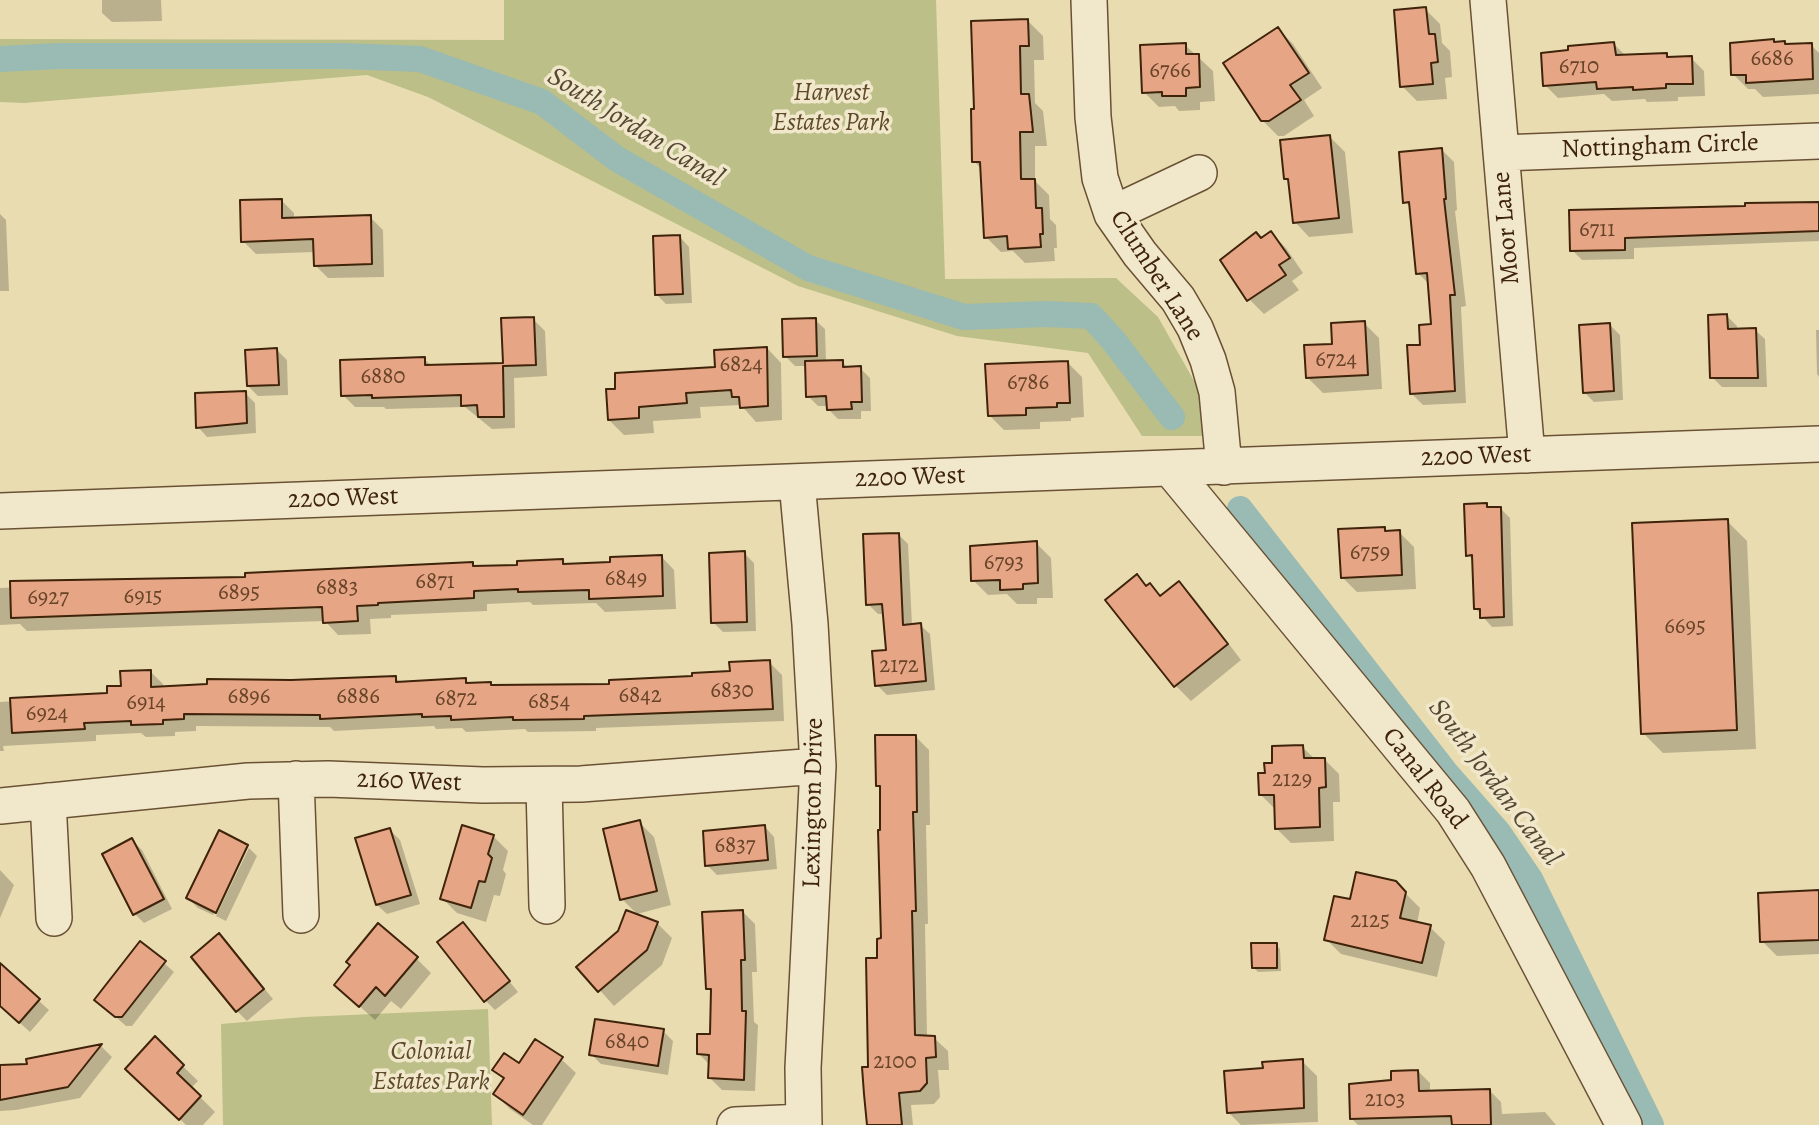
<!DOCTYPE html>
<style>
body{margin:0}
canvas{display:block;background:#e9dcb0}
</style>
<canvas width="1819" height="1125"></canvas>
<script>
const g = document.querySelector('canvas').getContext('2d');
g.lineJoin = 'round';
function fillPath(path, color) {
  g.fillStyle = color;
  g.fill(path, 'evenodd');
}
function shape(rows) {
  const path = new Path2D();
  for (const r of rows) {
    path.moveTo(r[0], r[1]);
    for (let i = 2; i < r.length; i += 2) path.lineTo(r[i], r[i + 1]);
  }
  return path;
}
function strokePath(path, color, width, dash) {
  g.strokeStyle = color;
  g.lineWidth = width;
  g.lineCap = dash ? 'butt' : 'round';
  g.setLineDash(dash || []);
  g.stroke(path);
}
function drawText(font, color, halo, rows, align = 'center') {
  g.font = font + ' Alegreya,serif';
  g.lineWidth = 7;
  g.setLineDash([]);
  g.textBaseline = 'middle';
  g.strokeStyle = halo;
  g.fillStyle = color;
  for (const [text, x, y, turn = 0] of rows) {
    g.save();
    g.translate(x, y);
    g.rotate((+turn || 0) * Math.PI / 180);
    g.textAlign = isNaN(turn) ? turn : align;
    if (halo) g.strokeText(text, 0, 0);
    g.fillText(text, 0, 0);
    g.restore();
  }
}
fillPath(shape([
 [504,0,936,0,945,279,1116,278,1158,317,1198,388,1204,436,1142,436,1088,353,957,336,798,286,428,97,367,75,24,103,0,102,0,39,504,40],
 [488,1009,492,1125,223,1125,221,1024,304,1017]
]), '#bcbf87');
fillPath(shape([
 [102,0,161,0,162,21,112,22,102,13],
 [1425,9,1440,24,1442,43,1450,51,1452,77,1445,78,1447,99,1417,101,1402,86],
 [1028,21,1043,36,1044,60,1034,60,1035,103,1043,111,1047,146,1035,146,1035,181,1049,195,1050,219,1056,225,1057,248,1054,248,1055,261,1025,263,1013,251,1001,252,986,237,982,170,974,161,975,110],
 [1278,29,1293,44,1322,88,1304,100,1314,116,1284,136,1278,136,1262,120],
 [1773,41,1776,44,1784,43,1787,46,1811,45,1819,53,1819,94,1763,97,1755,89,1748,89,1733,74],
 [1614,44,1626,56,1666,55,1670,58,1691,58,1704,71,1705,96,1678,97,1678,101,1647,102,1645,99,1612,101,1604,94,1558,98,1545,85],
 [1185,45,1213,71,1215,101,1200,102,1200,110,1179,111,1175,106,1159,107,1144,92],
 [1330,137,1345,152,1353,233,1309,237,1295,222,1290,183,1286,179],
 [1442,150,1454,162,1457,210,1455,211,1466,306,1461,307,1466,403,1423,405,1412,394,1422,346,1433,326,1430,285,1418,273,1412,209,1405,202],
 [281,200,294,213,294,219,370,217,383,230,384,277,328,278,315,265,315,252,256,254,243,241],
 [1819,203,1819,241,1634,248,1634,259,1582,260,1572,250,1747,208],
 [0,214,6,220,9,291,0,291],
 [1271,233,1286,248,1303,273,1292,281,1299,290,1264,314,1249,299],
 [680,237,689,247,692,303,666,304,656,294],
 [1727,316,1737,326,1737,330,1755,330,1765,339,1767,387,1722,387,1712,377],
 [533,319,545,331,547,376,514,378,515,428,492,429,465,407,386,409,384,407,355,407,343,395,424,359,432,366,504,365],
 [815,320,825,329,826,362,842,362,849,368,860,368,870,378,871,411,861,411,861,419,838,419,829,410,829,406,818,406,808,396,807,366,795,366,785,356],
 [1364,323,1379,338,1382,389,1323,393,1308,378,1334,346],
 [1610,325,1620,335,1623,400,1594,402,1584,392],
 [1816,330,1819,330,1819,377,1817,374],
 [767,348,781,363,782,420,756,422,741,405,700,407,701,418,653,421,654,433,624,435,609,420,617,390,717,368],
 [277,350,287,360,288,395,258,396,248,386],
 [1067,362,1082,377,1084,417,1071,418,1071,421,1040,422,1040,429,1004,430,989,415],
 [245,393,255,403,256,433,207,437,198,427],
 [1486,505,1490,509,1500,508,1510,518,1513,626,1492,627,1476,609,1474,561,1468,555],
 [1727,521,1747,541,1756,749,1663,753,1643,733],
 [1385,529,1388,532,1399,532,1414,547,1416,589,1357,592,1342,577],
 [899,535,908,544,912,625,920,625,930,634,935,690,887,695,877,685,888,652,884,614,878,614,868,604],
 [1036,543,1051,558,1053,598,1037,598,1037,604,1017,604,1007,594,988,595,973,580],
 [744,553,754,563,756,631,723,632,713,622],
 [661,556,674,570,676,609,605,612,596,603,533,605,530,602,487,604,487,611,391,615,391,618,370,619,371,634,338,635,325,621,27,631,20,624,0,625,0,588,247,578,472,564,476,568,519,567,562,561,567,565,612,563],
 [1179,583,1194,598,1241,660,1191,701,1176,686,1107,600,1149,585,1162,597],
 [769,662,782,675,784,721,596,728,596,731,528,732,525,729,466,732,462,728,436,729,434,726,334,731,330,727,196,726,196,731,175,732,175,736,146,737,141,733,96,735,96,741,3,746,4,751,0,751,0,702,109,695,150,671,163,684,163,688,395,677,401,683,466,680,470,684,490,683,493,686,611,686,732,673],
 [915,736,929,750,930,825,926,825,928,924,925,924,927,1038,934,1038,948,1051,949,1070,938,1070,940,1097,934,1104,911,1105,913,1125,868,1125,870,1068,882,940,882,789,878,785],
 [1302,747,1316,760,1324,759,1339,774,1340,802,1333,802,1334,841,1291,843,1276,828,1276,810,1261,795,1266,775,1274,764],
 [639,822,654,837,671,905,637,914,622,899],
 [765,827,774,837,777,869,717,875,707,865],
 [390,830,400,840,420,904,387,914,377,905],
 [220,833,249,847,245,847,213,915,198,908,188,898],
 [493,836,508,851,503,870,506,874,500,896,494,895,486,922,457,913,442,898],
 [132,840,142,850,172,909,144,923,134,913],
 [249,848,257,856,226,921,216,916],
 [0,870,14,885,0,918],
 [1395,883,1420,908,1417,924,1430,927,1445,942,1437,977,1341,954,1326,939,1351,901],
 [1819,892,1819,954,1777,956,1762,941],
 [742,911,755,924,757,972,752,972,754,1022,758,1025,755,1091,722,1090,710,1078,710,1065,699,1054,711,1036,713,993,708,988],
 [657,923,672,938,662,965,614,1006,579,967],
 [463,924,518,992,495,1010,485,1000],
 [228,945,273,999,247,1021,237,1011],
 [1276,945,1280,949,1281,971,1258,972,1254,968],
 [417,959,431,973,401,1009,391,1001,375,1020,336,985],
 [164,963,174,972,132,1026,126,1026,96,1000],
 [0,966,49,1010,30,1032,0,1005],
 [663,1031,673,1041,668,1075,601,1064,591,1054],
 [155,1039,198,1081,191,1088,215,1112,203,1125,186,1125,142,1083],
 [101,1046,112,1057,80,1098,16,1110,0,1111,0,1067,29,1066,28,1060],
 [561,1059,576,1073,542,1125,533,1125,510,1109,495,1094,505,1080,494,1070],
 [1302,1061,1317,1076,1318,1122,1241,1125,1228,1112,1265,1070],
 [1418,1071,1430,1083,1430,1092,1490,1091,1501,1102,1502,1114,1545,1112,1556,1125,1358,1125,1352,1119,1393,1082]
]), '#0003');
strokePath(shape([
 [0,59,59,56,341,56,420,59,542,102,617,159,808,268,964,317,1046,314,1091,316,1113,340,1172,417],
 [1240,509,1446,773,1498,832,1530,879,1651,1125]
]), '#9abab4', 26);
const building = shape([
 [1426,7,1429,34,1435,34,1438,62,1431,63,1433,84,1400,87,1394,10,1426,7],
 [1028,19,1029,46,1020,46,1021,94,1029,94,1033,132,1020,132,1021,179,1035,179,1036,208,1042,208,1043,234,1040,234,1041,247,1008,249,1007,236,984,238,980,162,972,162,971,109,974,109,971,21,1028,19],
 [1278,27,1309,73,1290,85,1301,100,1269,121,1261,121,1223,63,1278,27],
 [1774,39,1774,42,1785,41,1785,44,1812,43,1813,79,1746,83,1746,75,1731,75,1730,43,1774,39],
 [1614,42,1616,55,1667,53,1667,57,1692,56,1693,84,1666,84,1666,88,1633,90,1633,87,1597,89,1596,82,1543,86,1541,53,1568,50,1568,46,1614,42],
 [1186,43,1186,54,1199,54,1200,87,1186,88,1186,96,1162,96,1162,92,1142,93,1140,45,1186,43],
 [1330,135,1339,218,1293,223,1288,179,1284,179,1280,140,1330,135],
 [1442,148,1446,199,1444,199,1455,295,1450,295,1455,391,1410,394,1407,345,1420,345,1419,325,1431,324,1427,273,1416,274,1409,202,1403,203,1399,152,1442,148],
 [282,199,282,218,371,215,372,264,314,266,313,239,241,242,240,200,282,199],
 [1819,202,1819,231,1625,238,1625,250,1570,251,1569,210,1745,206,1745,203,1819,202],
 [1271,231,1290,258,1279,265,1286,275,1247,301,1220,260,1256,232,1261,238,1271,231],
 [680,235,683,294,655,295,653,236,680,235],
 [1727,314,1728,329,1756,328,1758,378,1710,378,1708,315,1727,314],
 [534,317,536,365,503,366,504,417,478,417,477,405,461,406,461,395,372,398,372,395,341,396,340,360,425,357,425,365,503,363,501,318,534,317],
 [816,318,817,356,783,357,782,319,816,318],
 [1365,321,1368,375,1306,378,1304,345,1332,344,1331,323,1365,321],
 [1610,323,1614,391,1583,393,1579,325,1610,323],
 [767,347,768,406,740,408,739,397,732,397,731,390,686,393,687,403,639,407,639,418,608,420,606,389,615,389,615,373,715,367,714,350,767,347],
 [277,348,279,385,247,386,245,350,277,348],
 [843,360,843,367,861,366,862,402,851,402,852,409,827,410,826,396,806,397,805,361,843,360],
 [1068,361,1070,403,1057,403,1057,407,1026,408,1026,415,988,416,985,364,1068,361],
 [246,391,247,423,196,428,195,393,246,391],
 [1487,503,1487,507,1501,507,1504,617,1480,618,1480,609,1474,609,1472,555,1466,556,1464,504,1487,503],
 [1728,519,1737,730,1641,734,1632,523,1728,519],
 [1385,527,1385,531,1400,530,1402,575,1341,578,1338,529,1385,527],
 [899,533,903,625,921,623,926,681,875,686,872,651,886,650,882,604,866,605,863,534,899,533],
 [1037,541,1038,583,1023,584,1023,589,1000,590,1000,580,971,581,970,546,1037,541],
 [745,551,747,622,711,623,709,553,745,551],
 [662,555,663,596,589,599,589,590,518,592,518,589,474,591,474,598,378,603,378,605,357,606,358,621,323,623,322,607,11,618,10,581,245,577,245,573,473,562,473,566,517,565,517,561,563,559,563,564,610,562,610,557,662,555],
 [1137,574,1146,586,1150,583,1160,596,1179,581,1228,644,1174,687,1105,600,1137,574],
 [770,660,773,709,584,716,584,719,513,720,513,717,451,720,451,716,422,717,422,714,320,719,320,715,184,714,184,719,163,720,163,724,131,725,131,721,84,723,85,729,12,733,10,698,107,693,107,686,121,686,120,671,151,670,151,687,207,684,207,679,291,680,396,676,396,682,466,678,466,683,491,682,491,685,609,684,609,680,692,676,692,673,730,671,729,662,770,660],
 [875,735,916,735,917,812,913,812,916,911,912,911,915,1035,935,1036,936,1057,926,1058,927,1083,920,1091,899,1093,902,1125,867,1125,864,1094,862,1067,868,1067,866,958,877,958,877,939,881,938,878,830,880,830,880,786,876,786,875,735],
 [1303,745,1304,758,1325,758,1326,787,1319,788,1320,827,1275,829,1274,795,1259,795,1258,773,1265,773,1264,763,1272,763,1272,746,1303,745],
 [640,820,657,891,620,900,603,829,640,820],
 [462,825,494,835,488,854,492,858,485,882,479,881,471,908,440,899,462,825],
 [765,825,768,860,705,866,703,831,765,825],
 [390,828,411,895,376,905,355,838,390,828],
 [219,830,248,845,216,913,186,898,219,830],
 [132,838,164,899,133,915,102,854,132,838],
 [1356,872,1396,881,1406,892,1400,918,1431,925,1422,963,1324,940,1334,896,1350,899,1356,872],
 [1819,890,1819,940,1760,942,1758,893,1819,890],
 [626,910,658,922,647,950,598,992,576,967,618,931,626,910],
 [743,910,745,960,741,960,742,1011,746,1011,744,1080,708,1078,709,1055,697,1054,697,1034,710,1034,711,989,706,989,702,912,743,910],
 [463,922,510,981,484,1002,437,942,463,922],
 [378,923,418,957,385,996,376,987,359,1007,334,985,350,965,346,962,378,923],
 [219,933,264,989,236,1012,191,957,219,933],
 [140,941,166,961,122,1017,115,1017,94,1000,140,941],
 [1251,943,1277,943,1277,968,1252,968,1251,943],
 [0,963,40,999,19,1023,0,1006,0,963],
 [595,1019,664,1029,658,1066,589,1055,595,1019],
 [155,1036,184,1065,177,1073,201,1096,179,1120,125,1069,155,1036],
 [535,1039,563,1057,523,1115,493,1094,504,1078,492,1070,504,1053,519,1063,535,1039],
 [102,1044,68,1087,0,1100,0,1065,27,1064,26,1059,102,1044],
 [1303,1059,1304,1108,1227,1113,1224,1071,1263,1068,1262,1062,1303,1059],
 [1418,1070,1419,1091,1490,1089,1491,1125,1452,1125,1451,1116,1350,1119,1349,1084,1391,1080,1391,1071,1418,1070]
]);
fillPath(building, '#e6a686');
strokePath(building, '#3f230a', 2);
const minor = shape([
 [1089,0,1093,117,1100,178,1112,214,1140,254,1178,299,1195,328,1208,360,1217,392,1224,467],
 [1488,0,1527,455],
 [1501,153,1819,141],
 [1112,214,1199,173],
 [1170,468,1453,811,1488,866,1624,1125],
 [797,482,810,624,818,766,803,1068,804,1125],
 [0,511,1819,444],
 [296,779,301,915],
 [544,785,547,906],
 [48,801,54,918],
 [0,806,248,781,328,779,483,785,581,784,818,766],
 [735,1125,804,1122]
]);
strokePath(minor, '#6a5134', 38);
strokePath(minor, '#f1e8cc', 35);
drawText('23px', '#694429', null, [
 ["6686",1772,59],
 ["6710",1579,67],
 ["6766",1170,71],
 ["6711",1597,230],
 ["6724",1336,360],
 ["6824",741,365],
 ["6880",383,377],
 ["6786",1028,383],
 ["6759",1370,553],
 ["6793",1004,563],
 ["6849",626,579],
 ["6871",435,582],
 ["6883",337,588],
 ["6895",239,593],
 ["6915",143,597],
 ["6927",48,598],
 ["6695",1685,627],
 ["2172",899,666],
 ["6830",732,691],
 ["6842",640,696],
 ["6896",249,697],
 ["6886",358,697],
 ["6872",456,699],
 ["6854",549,702],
 ["6914",146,703],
 ["6924",47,714],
 ["2129",1292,780],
 ["6837",735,846],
 ["2125",1370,921],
 ["6840",627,1042],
 ["2100",895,1062],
 ["2103",1385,1100]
]);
drawText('italic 26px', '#5e4a29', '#f1e8cc', [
 ["Harvest",831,94],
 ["Estates Park",831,124],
 ["Colonial",431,1053],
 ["Estates Park",431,1083]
]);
drawText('26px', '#3f230a', '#f1e8cc', [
 ["Nottingham Circle",1660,147,-2],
 ["Moor Lane",1507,228,-95],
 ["Clumber Lane",1156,276,57],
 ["2200 West",1476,457,-2],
 ["2200 West",910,478,-2],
 ["2200 West",343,499,-2],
 ["Canal Road",1424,779,52],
 ["2160 West",409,782,2],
 ["Lexington Drive",814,803,-89]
]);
drawText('italic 28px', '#564934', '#f1e8cc', [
 ["South Jordan Canal",635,128,32],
 ["South Jordan Canal",1494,783,53]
]);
</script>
